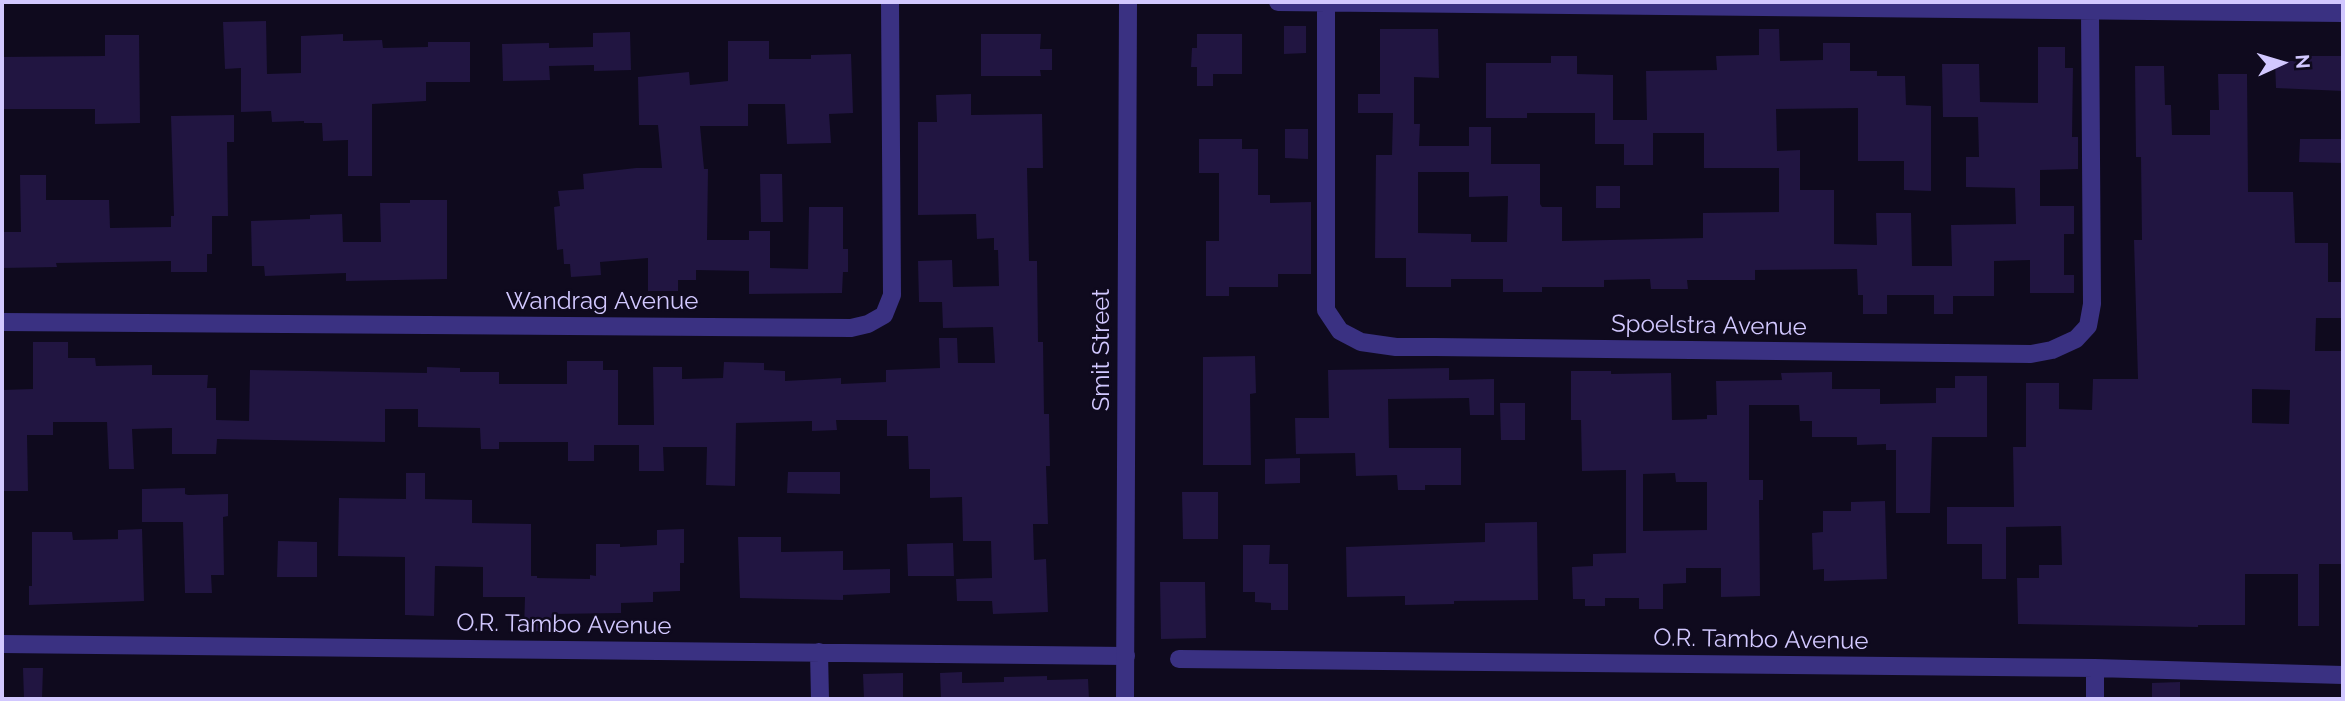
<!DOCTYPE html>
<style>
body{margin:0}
#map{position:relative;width:2345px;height:701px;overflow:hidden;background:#0f0a1e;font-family:Raleway,sans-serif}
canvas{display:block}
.frame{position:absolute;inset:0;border:4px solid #d2c8ff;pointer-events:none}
.north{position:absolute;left:2247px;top:28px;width:70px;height:70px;-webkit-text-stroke:5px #0f0a1e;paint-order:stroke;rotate:86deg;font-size:19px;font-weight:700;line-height:28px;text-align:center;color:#d2c8ff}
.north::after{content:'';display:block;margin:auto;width:24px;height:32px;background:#d2c8ff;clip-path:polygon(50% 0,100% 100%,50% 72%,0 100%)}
</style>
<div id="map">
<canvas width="2345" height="701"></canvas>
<div class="frame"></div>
<div class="north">N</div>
</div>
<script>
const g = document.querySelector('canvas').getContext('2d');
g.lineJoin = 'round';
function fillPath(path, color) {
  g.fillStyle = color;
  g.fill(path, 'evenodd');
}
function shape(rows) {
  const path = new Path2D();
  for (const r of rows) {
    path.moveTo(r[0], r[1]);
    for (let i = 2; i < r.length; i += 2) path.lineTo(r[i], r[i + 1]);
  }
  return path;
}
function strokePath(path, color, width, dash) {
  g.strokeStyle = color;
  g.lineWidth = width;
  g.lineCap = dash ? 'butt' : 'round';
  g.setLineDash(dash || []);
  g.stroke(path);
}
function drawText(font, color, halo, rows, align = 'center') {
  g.font = font + ' Raleway,sans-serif';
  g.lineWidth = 5;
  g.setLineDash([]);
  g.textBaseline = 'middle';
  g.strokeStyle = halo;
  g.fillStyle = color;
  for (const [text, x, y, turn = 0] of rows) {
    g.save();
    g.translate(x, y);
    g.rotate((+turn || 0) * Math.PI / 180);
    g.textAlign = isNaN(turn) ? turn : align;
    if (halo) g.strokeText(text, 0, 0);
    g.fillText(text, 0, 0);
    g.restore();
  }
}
fillPath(shape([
 [266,21,267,74,301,73,301,36,343,34,343,41,382,40,383,48,428,47,428,42,470,42,470,82,426,82,426,101,372,104,372,176,348,176,348,140,323,141,322,123,304,123,304,121,272,122,271,111,241,112,241,68,225,69,223,22],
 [1284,26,1306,26,1306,53,1284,54],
 [1380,29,1438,29,1439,78,1414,77,1414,124,1420,124,1419,146,1469,146,1469,127,1491,127,1491,164,1540,164,1540,204,1542,207,1562,207,1562,241,1703,238,1703,213,1779,212,1779,168,1704,168,1704,133,1653,133,1653,165,1624,165,1624,144,1595,144,1595,113,1527,113,1527,118,1486,118,1486,63,1551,63,1551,56,1577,56,1577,74,1613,75,1613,120,1647,120,1646,71,1717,70,1716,56,1759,55,1759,29,1779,29,1780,61,1823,60,1823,43,1850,43,1850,71,1877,71,1877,76,1905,76,1906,105,1931,106,1931,191,1904,190,1904,161,1858,161,1858,108,1776,109,1777,151,1800,150,1800,190,1834,190,1834,244,1877,245,1876,213,1911,213,1912,266,1952,266,1951,225,2016,224,2015,188,1966,187,1966,157,1979,157,1978,117,1943,117,1942,64,1979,64,1980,102,2038,103,2038,47,2065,47,2065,68,2073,68,2072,137,2078,137,2078,169,2040,170,2040,206,2074,206,2074,234,2064,234,2064,275,2074,275,2074,293,2030,293,2030,260,1994,261,1994,296,1953,296,1953,314,1934,314,1934,295,1887,295,1887,314,1863,314,1863,295,1858,295,1857,269,1755,270,1755,280,1687,280,1688,289,1651,289,1650,279,1604,280,1604,287,1542,287,1542,292,1503,292,1503,279,1451,279,1451,287,1406,287,1406,258,1375,258,1376,155,1392,155,1393,113,1358,113,1358,94,1380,94],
 [1418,172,1469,172,1469,197,1508,196,1507,242,1471,242,1471,234,1418,233],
 [630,32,631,70,594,71,594,65,549,66,550,80,503,81,502,44,549,43,549,48,593,47,593,33],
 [981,34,1041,34,1040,49,1052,49,1052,70,1040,70,1041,76,981,76],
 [1197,34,1242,34,1242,74,1213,74,1213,86,1197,86,1197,67,1191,67,1192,48,1197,48],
 [105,35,139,35,140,123,95,124,95,109,2,109,2,57,105,56],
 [728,41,769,41,769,59,811,59,811,55,851,54,853,113,829,114,831,143,787,144,785,104,748,104,748,126,700,126,704,169,708,169,707,240,749,240,749,231,770,231,770,268,808,269,809,207,843,207,843,249,848,249,848,272,843,272,842,293,749,294,749,271,696,270,696,280,678,280,678,291,648,291,648,258,600,262,601,275,571,277,570,264,564,264,563,249,557,250,554,207,560,206,558,191,584,189,583,174,636,168,662,168,658,125,639,125,638,77,689,72,690,85,728,81],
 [2302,56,2343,56,2343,91,2276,88,2275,61,2302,61],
 [2135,66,2164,66,2165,105,2171,105,2172,135,2210,135,2210,110,2219,110,2218,74,2247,74,2248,192,2293,192,2295,243,2328,243,2328,282,2343,282,2343,318,2316,318,2315,351,2343,351,2343,564,2319,564,2319,626,2298,626,2298,574,2245,574,2245,625,2198,625,2198,627,2018,624,2017,578,2039,578,2039,565,2062,565,2061,526,2006,527,2006,579,1982,579,1982,544,1947,544,1947,507,2014,507,2013,447,2026,447,2026,383,2059,383,2059,409,2092,410,2093,379,2138,379,2134,240,2142,240,2141,157,2136,157],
 [2252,389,2290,390,2289,424,2252,423],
 [971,94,971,115,1042,114,1043,168,1027,168,1029,261,1037,261,1038,342,1043,342,1044,414,1049,414,1050,466,1046,466,1048,524,1033,524,1034,560,1046,559,1048,612,993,614,992,601,957,601,956,579,992,578,991,541,963,541,962,497,930,498,930,469,909,469,908,436,887,436,887,420,836,420,837,430,812,431,812,421,736,423,735,486,706,485,707,447,663,447,664,471,639,471,639,445,594,445,594,461,568,461,568,442,499,442,499,449,481,449,480,428,418,427,418,409,385,409,385,442,217,439,216,454,172,454,172,428,132,429,134,469,109,469,107,422,53,422,53,435,27,435,28,491,2,491,2,390,33,389,33,342,68,342,68,358,95,358,96,366,152,365,152,375,208,375,207,388,216,388,216,420,249,421,250,370,427,373,427,367,460,368,460,372,499,372,499,384,567,384,567,361,603,361,603,370,618,370,618,425,654,425,653,367,682,367,682,379,723,378,724,362,764,363,764,370,785,371,785,381,841,378,841,384,886,382,886,370,940,368,939,338,957,338,958,363,995,363,993,327,943,328,942,302,919,302,918,261,952,260,953,287,999,286,998,250,994,250,994,238,977,239,976,214,918,215,918,122,937,122,936,95],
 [234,115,234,142,227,142,228,216,212,216,212,254,207,254,207,272,171,272,171,261,56,263,57,267,2,268,2,232,21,232,20,175,46,175,46,200,109,200,110,228,171,227,171,216,174,216,171,116],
 [1285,129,1308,129,1308,159,1285,158],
 [1199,139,1242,139,1242,149,1258,149,1258,195,1270,195,1270,203,1311,202,1311,274,1278,274,1278,287,1229,287,1229,296,1206,296,1206,241,1219,241,1219,173,1199,173],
 [2300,139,2343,139,2343,163,2299,162],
 [760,174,782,174,783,222,761,222],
 [1596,186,1620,186,1620,208,1596,208],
 [410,200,447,200,447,279,346,281,346,273,265,276,264,266,252,266,251,221,310,219,310,215,342,214,343,242,381,242,380,203,410,203],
 [1255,356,1256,393,1250,394,1251,465,1203,465,1203,357],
 [1449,368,1449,380,1494,379,1494,415,1470,415,1469,398,1388,399,1389,448,1461,448,1461,485,1425,485,1425,490,1398,490,1397,475,1356,476,1355,453,1296,454,1295,418,1329,418,1328,370],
 [1571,371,1611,371,1611,374,1671,373,1672,420,1707,419,1707,415,1717,415,1716,381,1782,380,1781,373,1832,372,1832,389,1880,389,1880,404,1936,403,1936,388,1955,388,1955,376,1987,376,1987,437,1932,437,1930,513,1896,513,1896,450,1886,450,1886,444,1857,445,1857,437,1812,437,1812,421,1800,421,1799,405,1749,405,1749,480,1763,480,1763,500,1759,500,1760,596,1721,597,1721,568,1686,568,1686,583,1663,584,1663,609,1639,609,1639,598,1605,598,1605,606,1585,606,1585,599,1573,599,1572,567,1593,566,1593,554,1626,553,1626,470,1582,471,1581,420,1571,420],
 [1675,473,1676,482,1707,482,1707,530,1643,531,1643,474],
 [1500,403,1525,403,1525,440,1501,440],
 [1300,458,1300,483,1265,484,1265,459],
 [788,472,840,472,840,494,787,493],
 [406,473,425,473,425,499,472,500,472,523,531,524,531,576,537,576,537,578,590,579,590,575,596,576,596,544,620,544,620,547,657,545,657,530,684,529,684,563,680,563,680,591,653,592,653,602,621,603,621,613,552,614,552,631,524,631,525,597,483,597,483,567,435,566,434,616,405,615,405,557,338,556,339,498,406,499],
 [185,488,185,494,188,495,228,494,228,516,223,517,224,575,211,575,212,593,185,593,183,522,142,522,142,489],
 [1182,492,1218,492,1218,539,1183,539],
 [1885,501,1887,579,1824,581,1824,569,1813,570,1812,533,1823,532,1823,511,1851,511,1851,502],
 [1537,522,1538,600,1454,601,1454,604,1405,605,1405,596,1347,597,1346,547,1485,542,1485,523],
 [142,529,144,601,29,605,29,586,32,586,32,532,72,532,73,540,118,539,118,530],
 [738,537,781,537,781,552,843,551,843,570,890,569,890,593,843,595,843,600,740,598],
 [278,541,317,542,317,577,277,577],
 [953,543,954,576,908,576,907,544],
 [1243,545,1270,545,1269,564,1288,564,1288,610,1271,610,1271,603,1255,602,1255,592,1243,592],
 [1160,582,1205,582,1206,638,1161,639],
 [23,668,43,668,42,699,24,699],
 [962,672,962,683,1004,682,1004,677,1047,676,1047,680,1088,679,1089,699,941,699,940,673],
 [903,673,903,699,864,699,863,674],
 [2180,682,2180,699,2152,699,2152,683]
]), '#211541');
strokePath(shape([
 [1278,2,2343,13],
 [1326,4,1326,310,1340,331,1361,342,1396,347,1435,347,2031,354,2052,350,2076,339,2088,326,2092,304,2090,11],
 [2,322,851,328,868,324,884,315,892,295,890,2],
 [2,644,1126,656],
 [819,652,820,699],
 [1179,659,2095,668,2343,675],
 [2095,699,2095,668]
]), '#3a3182', 18);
strokePath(shape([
 [1125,699,1128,2]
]), '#3a3182', 18);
drawText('24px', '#d2c8ff', '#0f0a1e', [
 ["Wandrag Avenue",602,302],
 ["Spoelstra Avenue",1709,326,1],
 ["Smit Street",1102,350,-90],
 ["O.R. Tambo Avenue",564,625,1],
 ["O.R. Tambo Avenue",1761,640,1]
]);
</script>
